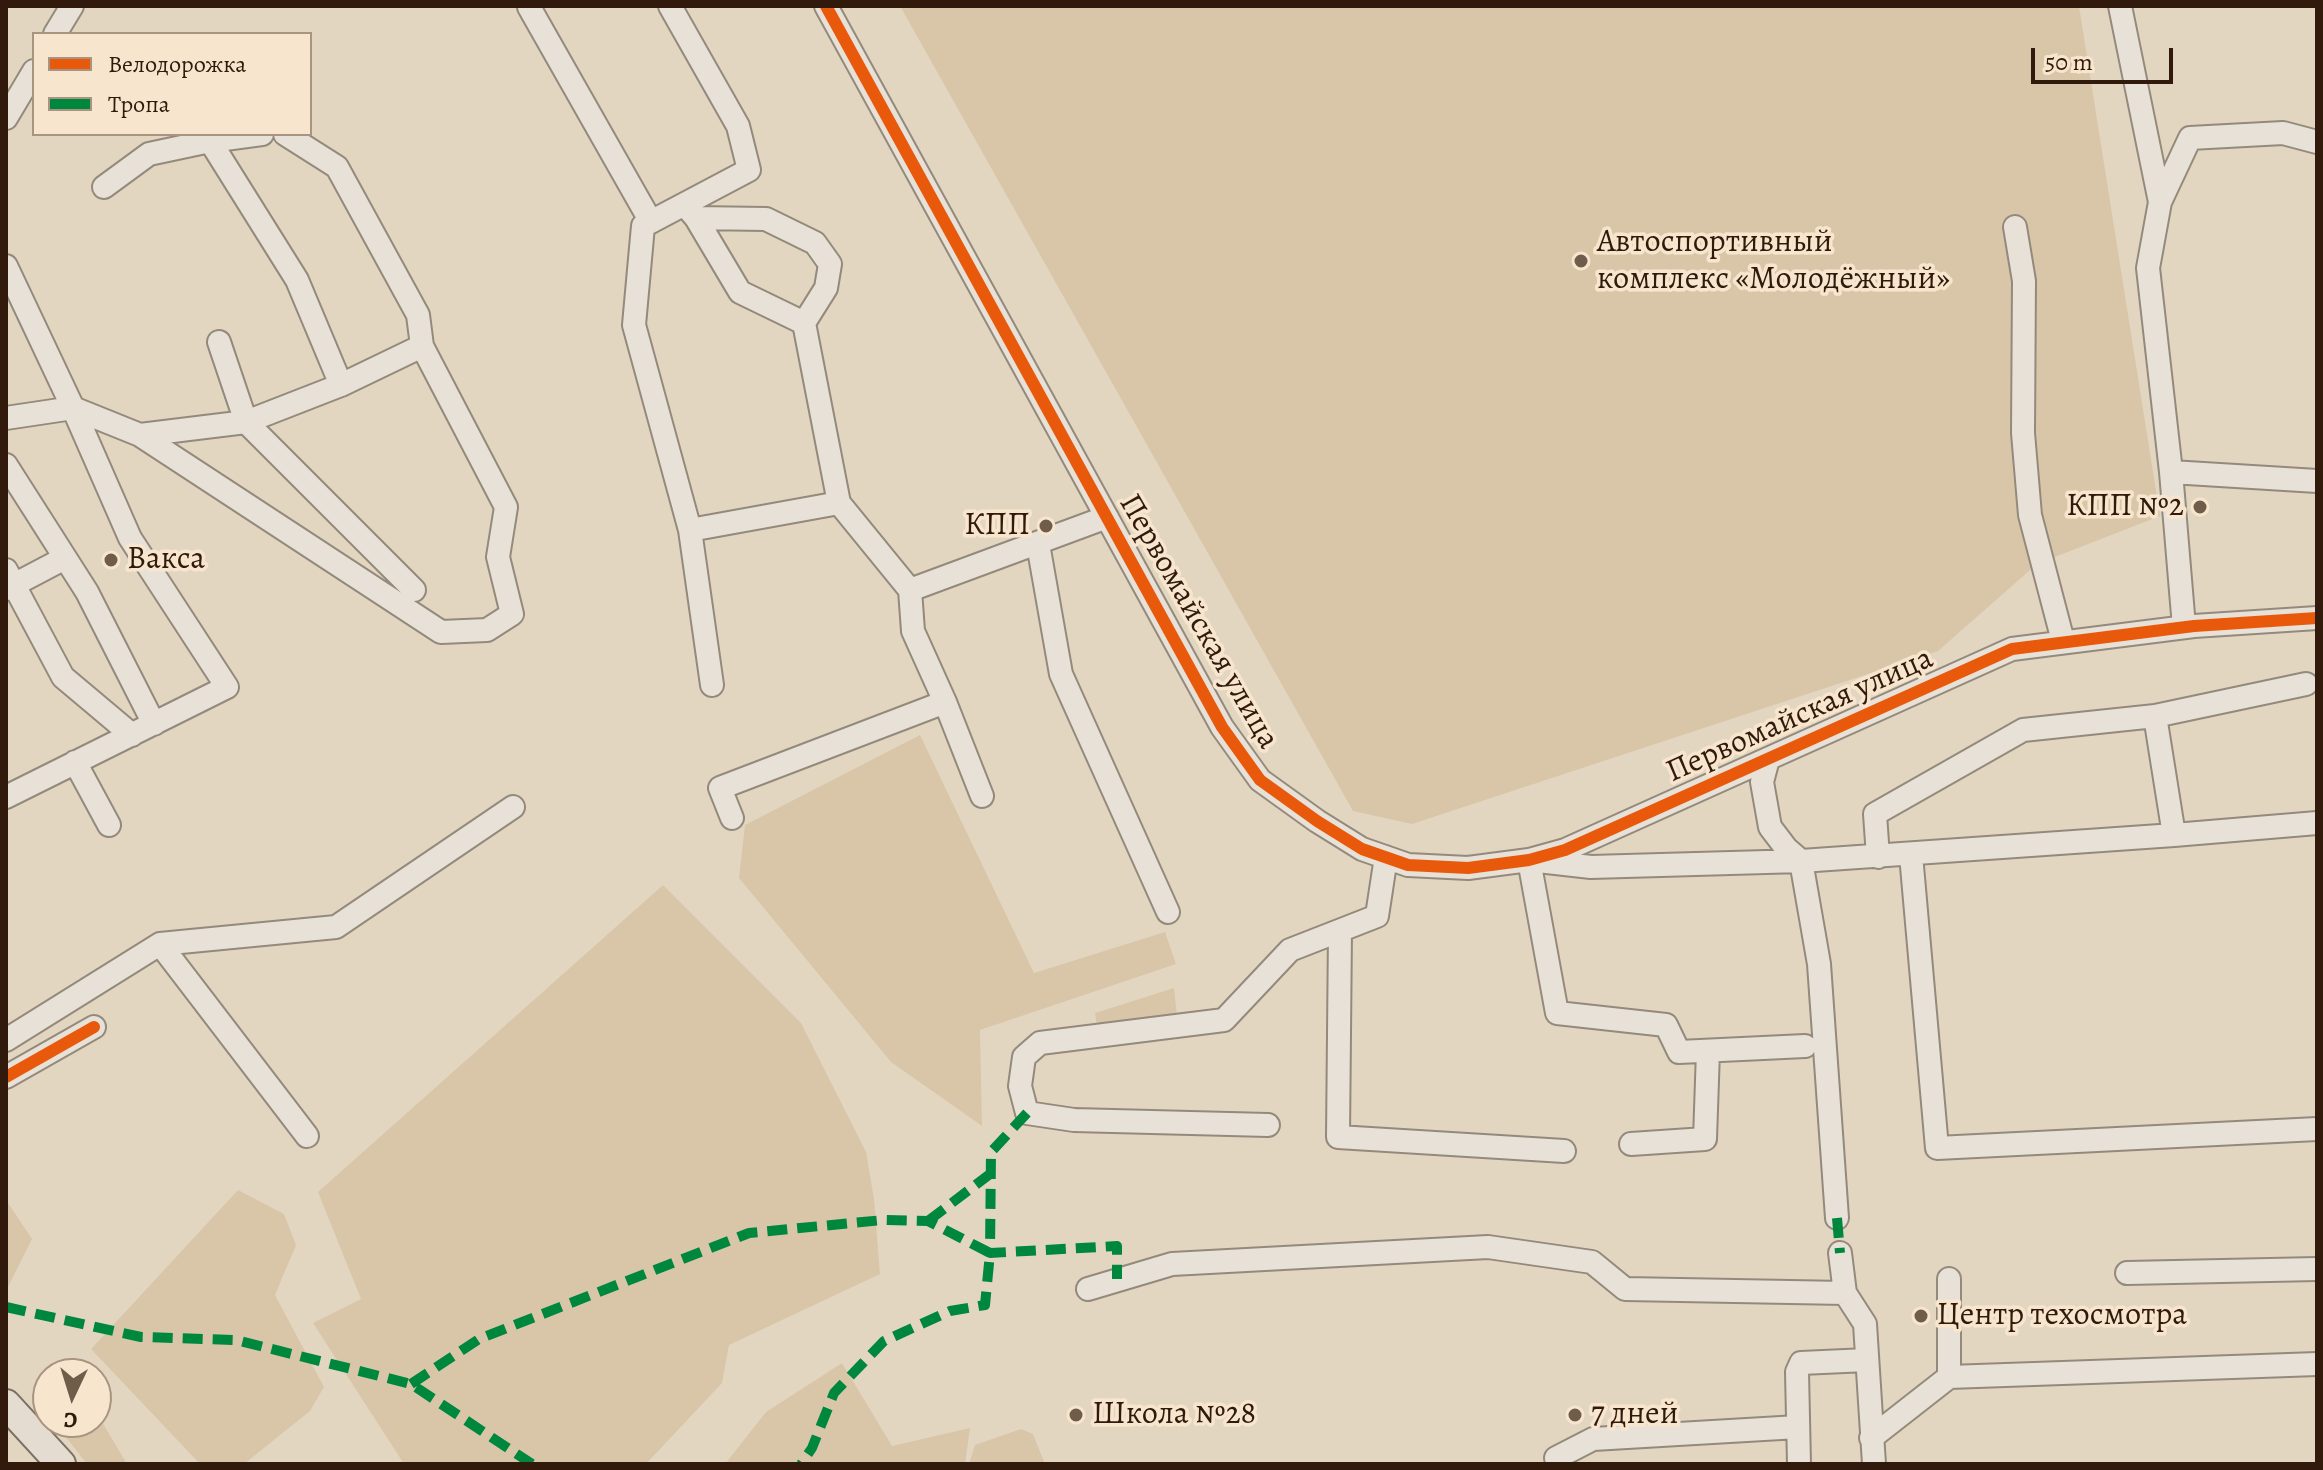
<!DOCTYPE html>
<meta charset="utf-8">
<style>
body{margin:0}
#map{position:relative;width:2323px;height:1470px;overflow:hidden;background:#e3d6c1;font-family:Alegreya,serif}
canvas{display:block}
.frame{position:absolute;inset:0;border:8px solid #311a0c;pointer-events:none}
.legend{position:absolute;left:32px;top:32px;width:280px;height:104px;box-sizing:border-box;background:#f7e6cd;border:2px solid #a89480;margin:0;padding:10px 14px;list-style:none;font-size:24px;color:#311a0c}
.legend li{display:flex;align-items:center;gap:16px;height:40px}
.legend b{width:40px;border:2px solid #a89480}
.north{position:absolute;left:32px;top:1358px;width:80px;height:80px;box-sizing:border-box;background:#f7e6cd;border:2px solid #a89480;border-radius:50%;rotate:184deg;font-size:22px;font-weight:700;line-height:32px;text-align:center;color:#311a0c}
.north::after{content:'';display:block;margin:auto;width:28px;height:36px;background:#6f5c4b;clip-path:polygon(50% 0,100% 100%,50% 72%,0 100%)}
.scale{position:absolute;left:2031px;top:48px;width:142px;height:36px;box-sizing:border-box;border:4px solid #311a0c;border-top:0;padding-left:10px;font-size:24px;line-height:28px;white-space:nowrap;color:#311a0c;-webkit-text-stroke:6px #f7e6cd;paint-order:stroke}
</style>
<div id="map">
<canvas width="2323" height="1470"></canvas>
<div class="frame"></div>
<ul class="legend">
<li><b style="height:10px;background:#e8590c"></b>Велодорожка</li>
<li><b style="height:10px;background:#00873e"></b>Тропа</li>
</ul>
<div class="north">С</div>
<div class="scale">50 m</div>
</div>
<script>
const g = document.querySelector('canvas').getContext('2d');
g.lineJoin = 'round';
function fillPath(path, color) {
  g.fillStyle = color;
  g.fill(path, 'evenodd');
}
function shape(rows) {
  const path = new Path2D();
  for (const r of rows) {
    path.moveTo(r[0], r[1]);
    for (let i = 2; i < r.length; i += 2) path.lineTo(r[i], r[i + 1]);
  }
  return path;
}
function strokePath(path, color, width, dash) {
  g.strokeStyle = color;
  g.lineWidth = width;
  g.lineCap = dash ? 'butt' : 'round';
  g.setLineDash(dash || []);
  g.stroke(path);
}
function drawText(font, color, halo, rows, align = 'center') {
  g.font = font + ' Alegreya,serif';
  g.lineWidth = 7;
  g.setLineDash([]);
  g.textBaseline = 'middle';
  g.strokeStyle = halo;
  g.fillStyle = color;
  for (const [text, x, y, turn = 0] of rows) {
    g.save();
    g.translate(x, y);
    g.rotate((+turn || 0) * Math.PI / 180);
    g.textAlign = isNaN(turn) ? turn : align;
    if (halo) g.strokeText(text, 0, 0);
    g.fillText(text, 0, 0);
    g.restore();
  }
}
fillPath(shape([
 [900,6,2079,6,2160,516,2037,564,1938,651,1412,824,1353,811],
 [920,735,1034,973,1165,932,1176,964,980,1030,982,1126,891,1062,739,878,745,825],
 [663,885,801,1023,866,1152,874,1199,880,1274,729,1345,722,1383,646,1464,404,1464,313,1323,361,1299,318,1192],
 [1174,988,1177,1016,1097,1026,1095,1013],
 [238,1190,284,1214,296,1245,275,1295,324,1387,310,1411,244,1464,200,1464,91,1349],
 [6,1200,32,1239,7,1289,6,1289],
 [842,1363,892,1446,970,1428,965,1464,725,1464,766,1412],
 [96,1412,127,1464,87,1464,54,1422,96,1422],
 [1021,1429,1033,1434,1045,1464,969,1464,975,1445]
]), '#d9c6a9');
const minor = shape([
 [531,6,529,7,651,222],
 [670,6,738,126,749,170,643,226,634,325,690,530,839,503,910,590,1107,517],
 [826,6,1222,727,1260,780,1317,821,1362,849,1408,865,1468,868,1529,860,1565,850,2012,649,2194,626,2317,618],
 [2120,6,2160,202],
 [55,34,72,6],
 [6,118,34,71],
 [262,134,210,141,297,280,341,385],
 [104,187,149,154,210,141],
 [685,205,696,218,740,292,804,323,839,503],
 [696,218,766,219,815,243,830,264,826,288,804,323],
 [2015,227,2024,281,2023,433,2030,515,2063,641],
 [6,266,73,408,130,538,227,687,6,797],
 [219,342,246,422,414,590],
 [6,418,73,408,140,435,246,422,341,385,422,346],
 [140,435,441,632,487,630,512,614,498,557,506,507,422,346,418,315,337,167,285,134],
 [6,465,87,592,154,724],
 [2171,472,2317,481],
 [690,530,712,685],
 [1038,544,1061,674,1168,912],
 [6,570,63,677,132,735],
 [6,589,65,558],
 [910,590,913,631,945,702,982,796],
 [2184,627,2171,472,2148,268,2160,202,2190,138,2283,133,2317,142],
 [1768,759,1762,782,1770,827,1786,848,1801,861,1819,964,1837,1218],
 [75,762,109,825],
 [732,818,720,788,945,702],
 [2174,835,2317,823],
 [1911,855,1937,1148,2317,1129],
 [1878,857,1875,814,2023,730,2155,716],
 [1340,931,1338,1137,1564,1151],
 [160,944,307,1136],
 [6,1040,160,944,336,927,513,807],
 [1805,1046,1679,1052,1666,1025,1557,1013,1529,860,1591,867,1801,861,2174,835,2155,716,2306,684],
 [6,1077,94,1027],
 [1268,1125,1074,1120,1027,1113,1020,1086,1024,1057,1040,1043,1224,1020,1290,950,1377,916,1386,857],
 [1631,1144,1705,1139,1708,1051],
 [1840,1253,1845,1293],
 [2127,1273,2317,1269],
 [1088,1289,1172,1264,1488,1247,1592,1262,1625,1289,1845,1293,1865,1324,1874,1464],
 [1949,1377,2317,1364],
 [1871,1438,1949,1377,1949,1279],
 [1556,1458,1593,1439,1798,1427],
 [1799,1464,1797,1372,1801,1363,1867,1360]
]);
const major = shape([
 [6,1404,61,1464]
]);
strokePath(minor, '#948a7c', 26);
strokePath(major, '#7a7064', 32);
strokePath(minor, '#e8e1d7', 22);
strokePath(major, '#e4dcd0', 28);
strokePath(shape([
 [1027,1113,991,1152,990,1253,1117,1246,1117,1279],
 [1837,1218,1840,1253],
 [928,1221,990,1174],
 [6,1307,141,1337,236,1340,411,1384,532,1464],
 [411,1384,479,1339,749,1233,883,1220,928,1221,990,1253,985,1305,950,1311,884,1341,834,1393,812,1448,801,1464]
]), '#00873e', 10, [20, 10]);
strokePath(shape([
 [826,6,1222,727,1260,780,1317,821,1362,849,1408,865,1468,868,1529,860,1565,850,2012,649,2194,626,2317,618],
 [6,1077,94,1027]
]), '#e8590c', 12);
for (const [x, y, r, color] of [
 [1581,261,8,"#6f5c4b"],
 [2200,507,8,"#6f5c4b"],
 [1046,526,8,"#6f5c4b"],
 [111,560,8,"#6f5c4b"],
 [1921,1316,8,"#6f5c4b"],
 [1076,1415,8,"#6f5c4b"],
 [1575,1415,8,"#6f5c4b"]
]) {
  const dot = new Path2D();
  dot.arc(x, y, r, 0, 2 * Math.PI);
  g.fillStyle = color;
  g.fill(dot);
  strokePath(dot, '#f7e6cd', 3);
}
drawText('32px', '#311a0c', '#f7e6cd', [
 ["Автоспортивный",1597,243],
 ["комплекс «Молодёжный»",1597,280],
 ["КПП №2",2184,507,"right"],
 ["КПП",1030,526,"right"],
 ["Вакса",127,560],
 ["Центр техосмотра",1937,1316],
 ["Школа №28",1092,1415],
 ["7 дней",1591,1415]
], 'left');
drawText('32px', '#311a0c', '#f7e6cd', [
 ["Первомайская улица",1198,622,60],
 ["Первомайская улица",1800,716,-24]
]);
</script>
